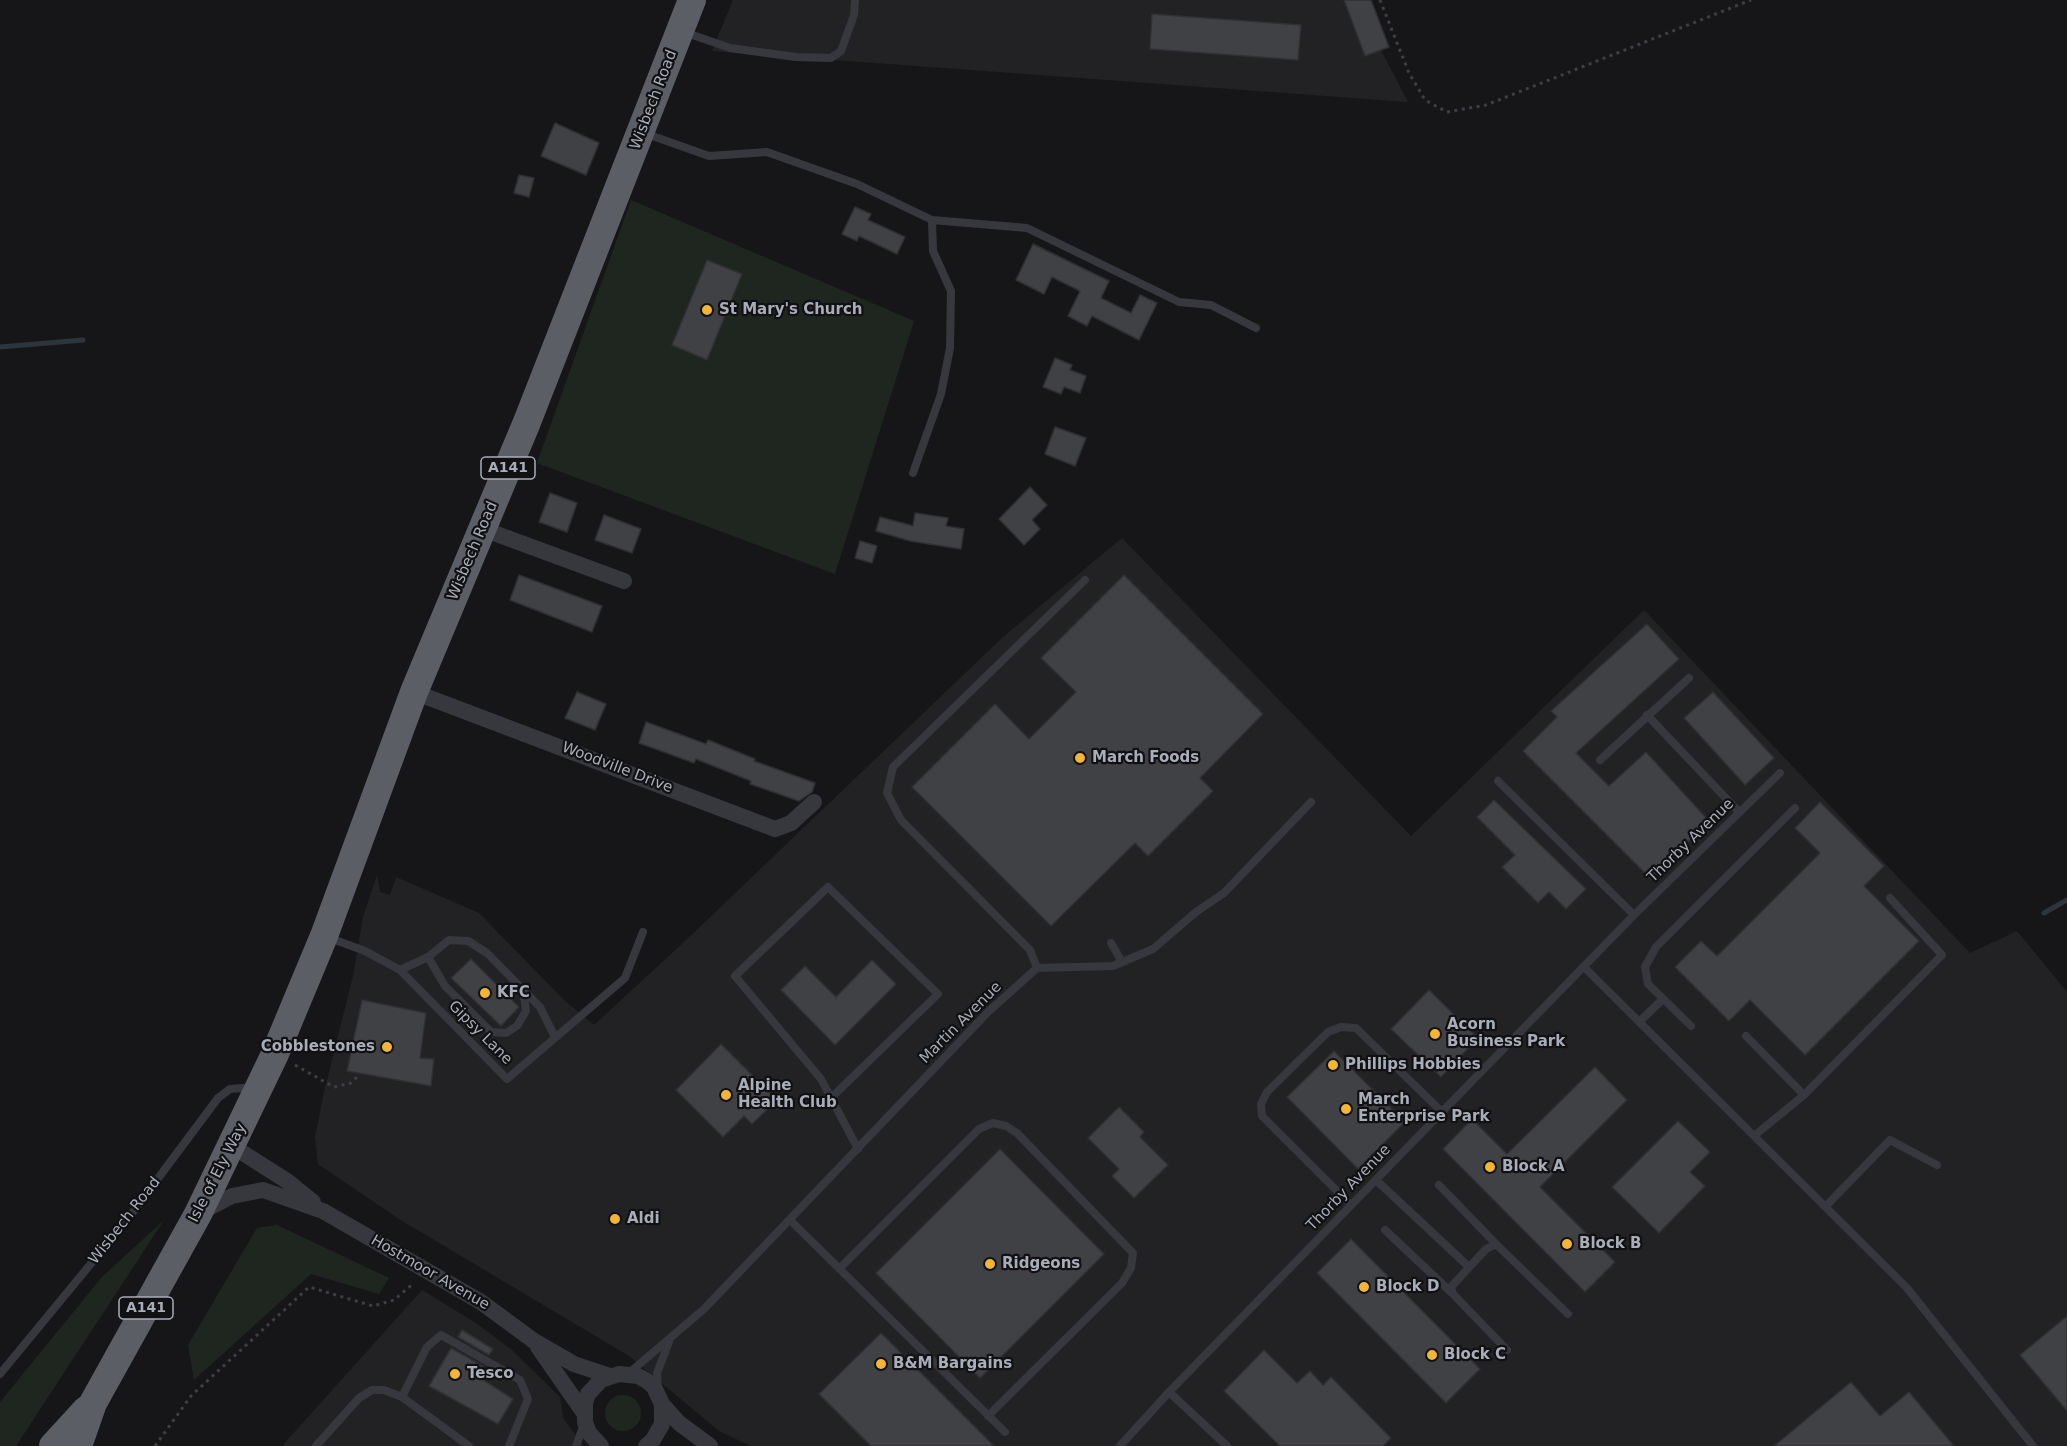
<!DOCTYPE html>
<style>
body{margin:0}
canvas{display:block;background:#161618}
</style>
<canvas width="2067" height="1446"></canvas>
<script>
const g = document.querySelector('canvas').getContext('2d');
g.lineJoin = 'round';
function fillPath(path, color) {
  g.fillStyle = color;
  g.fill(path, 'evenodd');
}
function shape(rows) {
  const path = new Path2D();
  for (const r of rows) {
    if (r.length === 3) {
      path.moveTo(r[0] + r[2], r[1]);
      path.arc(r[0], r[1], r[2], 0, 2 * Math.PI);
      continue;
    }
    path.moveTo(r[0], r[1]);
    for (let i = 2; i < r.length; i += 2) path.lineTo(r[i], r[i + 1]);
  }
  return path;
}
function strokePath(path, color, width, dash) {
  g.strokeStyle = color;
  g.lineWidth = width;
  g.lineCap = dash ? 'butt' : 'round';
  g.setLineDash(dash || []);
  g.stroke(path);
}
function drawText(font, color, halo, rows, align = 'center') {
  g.font = font + ' "DejaVu Sans",sans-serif';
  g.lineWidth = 4.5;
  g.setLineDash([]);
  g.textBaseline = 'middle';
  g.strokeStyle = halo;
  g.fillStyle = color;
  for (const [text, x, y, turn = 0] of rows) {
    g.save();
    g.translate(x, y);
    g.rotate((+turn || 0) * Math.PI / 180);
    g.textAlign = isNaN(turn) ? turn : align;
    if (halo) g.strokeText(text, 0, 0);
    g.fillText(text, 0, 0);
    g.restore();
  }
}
fillPath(shape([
 [733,0,1355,0,1408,102,712,51],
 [1122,538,1411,836,1644,610,1970,953,2017,931,2067,992,2067,1446,751,1446,719,1431,629,1356,399,1219,318,1164,315,1137,324,1092,353,976,363,917,377,875,380,892,390,895,396,877,479,913,564,1000,594,1025,683,943,1003,637],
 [422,1290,476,1323,512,1350,560,1397,563,1418,584,1446,282,1446]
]), '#222225');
fillPath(shape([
 [631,200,914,321,835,574,537,463],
 [164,1220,16,1446,0,1446,0,1402,102,1277],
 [277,1225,389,1278,379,1294,311,1274,194,1380,188,1345,257,1228],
 [623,1413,18]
]), '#1e261f');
strokePath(shape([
 [0,347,83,340],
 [2044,913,2067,900]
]), '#2c353c', 5);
const building = shape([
 [1344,0,1371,0,1389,47,1365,56,1344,0],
 [1152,14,1301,25,1298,60,1150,49,1152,14],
 [555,123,599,143,586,175,541,156,555,123],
 [519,175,534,178,529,197,514,193,519,175],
 [855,207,871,214,868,220,905,237,897,254,859,236,857,241,842,234,855,207],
 [1033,244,1109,281,1101,298,1131,313,1140,295,1157,303,1139,340,1092,316,1087,326,1068,316,1080,291,1052,277,1044,294,1016,280,1033,244],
 [707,260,742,274,707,360,672,345,707,260],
 [1055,358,1072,365,1070,370,1086,376,1080,393,1064,387,1061,394,1043,387,1055,358],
 [1055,427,1086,438,1075,466,1045,454,1055,427],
 [1030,487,1047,505,1032,520,1040,529,1024,545,999,519,1030,487],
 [550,493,577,503,567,532,539,522,550,493],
 [915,513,948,518,946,526,964,529,961,549,910,541,876,531,880,517,913,526,915,513],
 [604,515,641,529,632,553,595,540,604,515],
 [860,541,877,546,872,563,855,558,860,541],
 [519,575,602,606,592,632,510,600,519,575],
 [1124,575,1263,714,1200,778,1213,791,1148,856,1135,843,1051,926,912,787,995,704,1029,739,1076,692,1041,658,1124,575],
 [1647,624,1679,659,1576,753,1609,786,1646,752,1709,821,1651,879,1523,751,1557,717,1551,711,1647,624],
 [577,692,606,704,595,730,565,718,577,692],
 [1713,692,1774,758,1745,785,1684,718,1713,692],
 [646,722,706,744,708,740,755,759,754,761,815,783,812,792,799,801,750,784,751,781,696,759,694,763,639,743,646,722],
 [1494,800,1586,889,1566,909,1549,892,1538,903,1502,867,1515,855,1477,817,1494,800],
 [1820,802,1884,866,1864,886,1919,941,1805,1055,1750,1000,1729,1021,1675,967,1701,941,1717,956,1820,853,1795,828,1820,802],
 [471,959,519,1007,501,1026,451,978,471,959],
 [872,960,896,984,835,1045,781,990,805,966,836,997,872,960],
 [1429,990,1478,1038,1441,1077,1391,1029,1429,990],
 [362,1000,426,1013,420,1058,434,1059,431,1086,347,1071,362,1000],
 [721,1044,777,1100,752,1124,744,1116,723,1137,676,1090,721,1044],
 [1334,1051,1405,1122,1358,1169,1287,1097,1334,1051],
 [1595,1067,1627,1100,1540,1187,1615,1262,1585,1292,1443,1149,1472,1119,1507,1154,1595,1067],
 [1119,1107,1144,1132,1140,1137,1168,1165,1134,1198,1112,1176,1119,1169,1088,1138,1119,1107],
 [1678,1121,1710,1152,1690,1172,1705,1186,1659,1233,1612,1187,1678,1121],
 [1000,1149,1104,1254,980,1378,876,1273,1000,1149],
 [1351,1239,1480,1369,1446,1403,1317,1273,1351,1239],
 [2067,1316,2067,1411,2020,1355,2067,1316],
 [462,1330,493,1349,489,1355,458,1337,462,1330],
 [881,1333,994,1446,871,1446,819,1394,881,1333],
 [451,1348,483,1366,477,1376,513,1399,498,1424,429,1386,451,1348],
 [1264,1350,1297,1383,1310,1371,1323,1385,1331,1377,1391,1438,1383,1446,1280,1446,1224,1391,1264,1350],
 [1851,1382,1880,1416,1909,1392,1954,1446,1774,1446,1851,1382]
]);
fillPath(building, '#404145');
strokePath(building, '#303034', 1.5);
strokePath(shape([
 [1380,0,1409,73,1425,100,1447,112,1486,105,1751,0],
 [295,1065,334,1087,351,1083,360,1074],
 [155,1446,191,1396,309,1287,373,1306,394,1300,414,1283]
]), '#3d3f44', 3, [3, 4.5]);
strokePath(shape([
 [684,32,730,48,796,57,831,58,841,51,854,15,855,0],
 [644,133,709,156,767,152,857,184,932,220,1027,228,1179,302,1211,305,1256,328],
 [913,473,941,394,950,348,951,291,933,251,932,220],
 [1647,715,1739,812],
 [1600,760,1689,678],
 [1498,781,1634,915],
 [327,937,365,951,400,970,507,1079,625,978,643,932],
 [1111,943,1122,962],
 [428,957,445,986,491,1032,506,1033,517,1026,526,1011,523,989],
 [1584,967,1907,1288,2033,1446],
 [1037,968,1030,950,901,820,887,793,893,767,1085,580],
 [400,970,428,957,449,940,468,941,487,953,540,1007,555,1037],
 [1639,1022,1663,999],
 [1691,1026,1648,984,1645,967,1656,947,1795,808],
 [1746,1036,1804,1095,1754,1136],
 [1804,1095,1942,955,1890,898],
 [831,1098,938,994,828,887,735,976,821,1079,858,1149],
 [1376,1180,1469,1267],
 [1439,1185,1496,1244],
 [1351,1205,1262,1116,1261,1104,1267,1092,1328,1032,1341,1027,1356,1028,1442,1112],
 [1825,1207,1890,1140,1937,1165],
 [791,1221,1005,1432],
 [1385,1230,1452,1293],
 [840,1268,979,1129,993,1123,1006,1126,1017,1133,1133,1253,1131,1268,1122,1283,988,1416],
 [1507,1350,1453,1294,1451,1287,1486,1249,1496,1244,1568,1314],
 [629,1373,704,1309,988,1012,1037,968,1113,966,1153,949,1196,912,1224,893,1311,802],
 [0,1374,127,1220,218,1098,230,1089,243,1088,252,1090],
 [658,1390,657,1373,669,1342],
 [1169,1392,1227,1446],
 [402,1397,427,1347,441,1335,520,1380,528,1399,509,1446],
 [316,1446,359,1398,372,1390,384,1390,402,1397,469,1446],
 [576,1446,584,1424],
 [1120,1446,1169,1392,1634,915,1780,773]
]), '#37383d', 8);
strokePath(shape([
 [483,529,624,581],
 [414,692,775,829,791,823,814,802],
 [232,1146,287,1181,313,1202],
 [199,1213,232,1196,263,1190,323,1211,481,1302,534,1341,574,1364,610,1376],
 [538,1347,584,1413],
 [662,1404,679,1423,710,1446],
 [601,1446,589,1433,585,1422,585,1403,588,1394,601,1380,619,1374,638,1376,647,1381,654,1387,662,1404,662,1424,653,1440,646,1446]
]), '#37383d', 16);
strokePath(shape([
 [53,1446,86,1410],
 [78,1446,93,1403,198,1214,274,1056,324,936,414,692,527,422,692,0]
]), '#5b5e65', 28);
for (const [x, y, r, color] of [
 [707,310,6,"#f2b535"],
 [1080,758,6,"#f2b535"],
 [485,993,6,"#f2b535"],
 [1435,1034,6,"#f2b535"],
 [387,1047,6,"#f2b535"],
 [1333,1065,6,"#f2b535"],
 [726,1095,6,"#f2b535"],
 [1346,1109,6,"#f2b535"],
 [1490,1167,6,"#f2b535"],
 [615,1219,6,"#f2b535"],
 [1567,1244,6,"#f2b535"],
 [990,1264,6,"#f2b535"],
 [1364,1287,6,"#f2b535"],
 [1432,1355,6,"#f2b535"],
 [881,1364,6,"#f2b535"],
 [455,1374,6,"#f2b535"]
]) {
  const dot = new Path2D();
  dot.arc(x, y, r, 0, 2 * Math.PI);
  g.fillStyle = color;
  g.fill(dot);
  strokePath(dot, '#111113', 2);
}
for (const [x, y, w] of [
 [508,468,54],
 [146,1308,54]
]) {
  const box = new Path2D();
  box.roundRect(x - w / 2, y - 11, w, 22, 4.5);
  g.fillStyle = '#111113';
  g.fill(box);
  strokePath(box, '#a8adb8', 1.5);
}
drawText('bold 14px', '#a8adb8', null, [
 ["A141",508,468],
 ["A141",146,1308]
]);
drawText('15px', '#a8adb8', '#111113', [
 ["Wisbech Road",654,100,-69],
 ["Wisbech Road",473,551,-67],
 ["Woodville Drive",617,768,21],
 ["Thorby Avenue",1691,841,-44],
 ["Martin Avenue",961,1023,-45],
 ["Gipsy Lane",480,1033,45],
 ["Isle of Ely Way",218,1173,-63],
 ["Thorby Avenue",1349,1188,-46],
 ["Wisbech Road",125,1221,-52],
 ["Hostmoor Avenue",430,1273,30]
]);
drawText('bold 15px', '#a8adb8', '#111113', [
 ["St Mary's Church",719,310],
 ["March Foods",1092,758],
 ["KFC",497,993],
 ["Acorn",1447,1025],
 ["Business Park",1447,1042],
 ["Cobblestones",375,1047,"right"],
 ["Phillips Hobbies",1345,1065],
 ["Alpine",738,1086],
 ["Health Club",738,1103],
 ["March",1358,1100],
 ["Enterprise Park",1358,1117],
 ["Block A",1502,1167],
 ["Aldi",627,1219],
 ["Block B",1579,1244],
 ["Ridgeons",1002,1264],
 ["Block D",1376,1287],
 ["Block C",1444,1355],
 ["B&M Bargains",893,1364],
 ["Tesco",467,1374]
], 'left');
</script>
